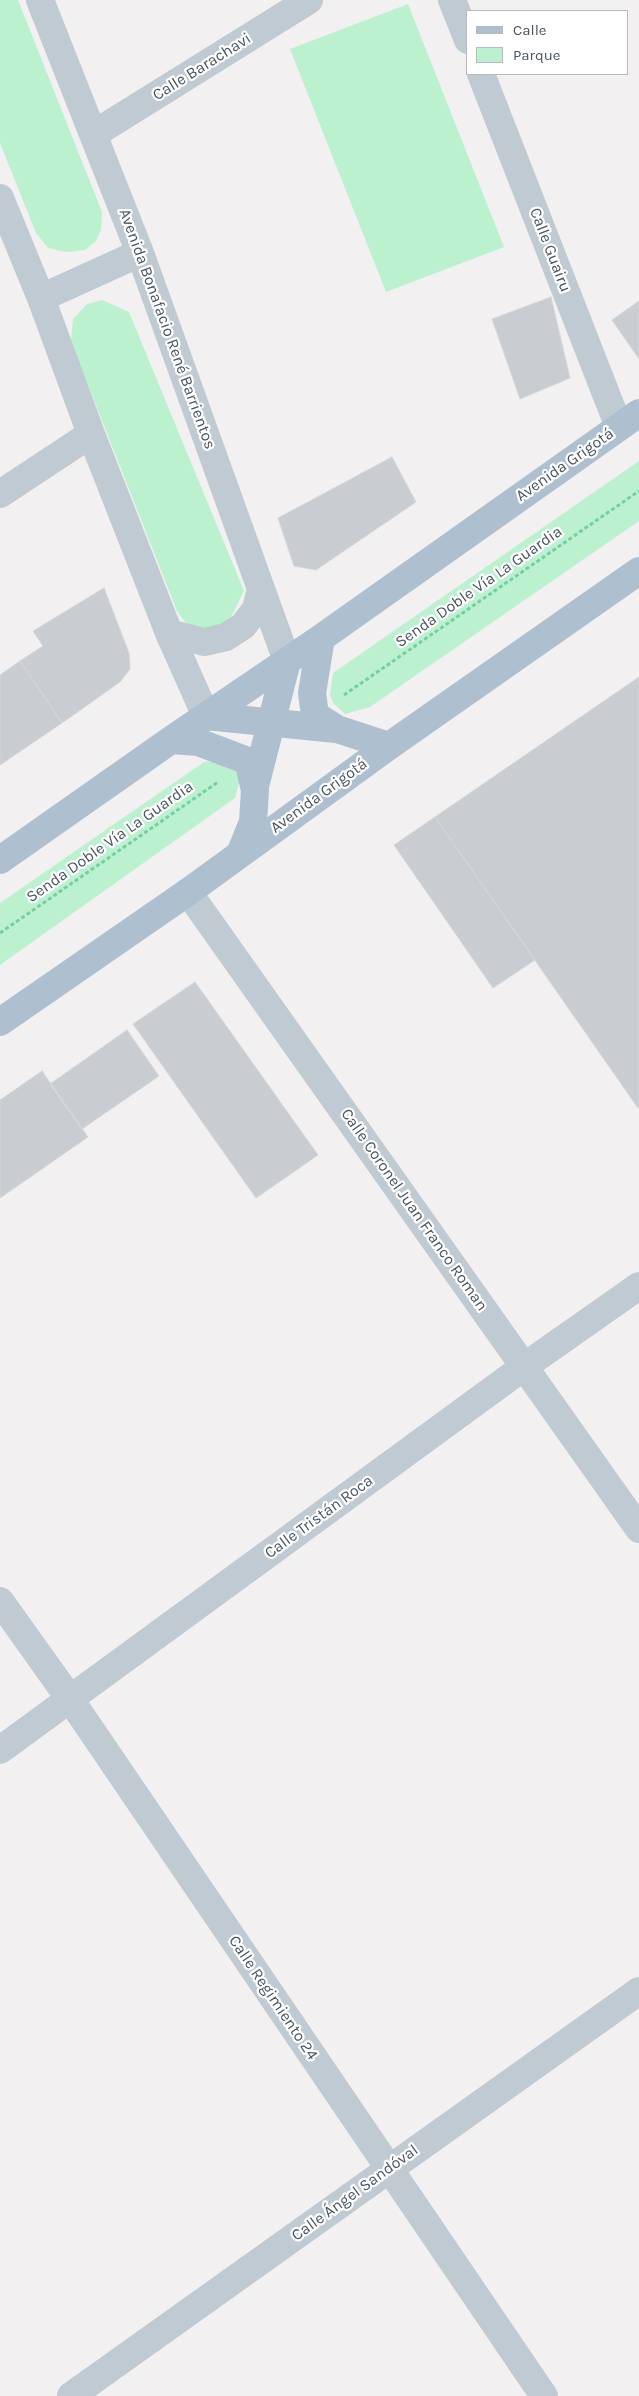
<!DOCTYPE html>
<meta charset="utf-8">
<style>
body{margin:0}
#map{position:relative;width:639px;height:2396px;overflow:hidden;background:#f2f0f0;font-family:Karla,sans-serif}
canvas{display:block}
.legend{position:absolute;left:466px;top:10px;width:162px;height:65px;box-sizing:border-box;background:#fff;border:1px solid #b5bbbf;margin:0;padding:6px 9px;list-style:none;font-size:15px;color:#47545e}
.legend li{display:flex;align-items:center;gap:10px;height:25px}
.legend b{width:25px;border:1px solid #b5bbbf}
</style>
<div id="map">
<canvas width="639" height="2396"></canvas>
<ul class="legend">
<li><b style="height:6px;background:#aec0d0"></b>Calle</li>
<li><b style="height:14px;background:#bcf1d0"></b>Parque</li>
</ul>
</div>
<script>
const g = document.querySelector('canvas').getContext('2d');
g.lineJoin = 'round';
function fillPath(path, color) {
  g.fillStyle = color;
  g.fill(path, 'evenodd');
}
function shape(rows) {
  const path = new Path2D();
  for (const r of rows) {
    path.moveTo(r[0], r[1]);
    for (let i = 2; i < r.length; i += 2) path.lineTo(r[i], r[i + 1]);
  }
  return path;
}
function strokePath(path, color, width, dash) {
  g.strokeStyle = color;
  g.lineWidth = width;
  g.lineCap = dash ? 'butt' : 'round';
  g.setLineDash(dash || []);
  g.stroke(path);
}
function drawText(font, color, halo, rows, align = 'center') {
  g.font = font + ' Karla,sans-serif';
  g.lineWidth = 4.5;
  g.setLineDash([]);
  g.textBaseline = 'middle';
  g.strokeStyle = halo;
  g.fillStyle = color;
  for (const [text, x, y, turn = 0] of rows) {
    g.save();
    g.translate(x, y);
    g.rotate((+turn || 0) * Math.PI / 180);
    g.textAlign = isNaN(turn) ? turn : align;
    if (halo) g.strokeText(text, 0, 0);
    g.fillText(text, 0, 0);
    g.restore();
  }
}
fillPath(shape([
 [0,0,18,0,102,212,101,230,96,241,85,250,66,252,48,248,36,233,0,143],
 [408,4,504,247,386,292,290,49],
 [102,300,129,312,244,591,230,619,207,631,188,626,177,611,71,342,73,319,87,304],
 [639,461,639,521,370,707,345,714,333,703,330,695,333,673],
 [215,761,235,771,240,779,235,798,0,965,0,903,204,762]
]), '#bcf1d0');
const building = shape([
 [551,297,570,378,520,399,492,319,551,297],
 [639,301,639,359,612,320,639,301],
 [392,457,416,502,316,570,294,566,278,518,392,457],
 [104,588,129,653,130,669,120,682,62,723,20,661,43,646,33,631,104,588],
 [20,661,62,723,0,765,0,675,20,661],
 [639,677,639,1108,638,1108,435,817,639,677],
 [435,817,535,960,493,988,394,845,435,817],
 [195,982,318,1155,256,1198,133,1024,195,982],
 [127,1030,159,1076,82,1129,50,1084,127,1030],
 [42,1071,88,1137,0,1198,0,1100,42,1071]
]);
fillPath(building, '#c9cdd2');
strokePath(building, '#d3d6db', 1);
strokePath(shape([
 [344,695,639,491],
 [0,933,218,782]
]), '#73d1a0', 3, [4, 2.5]);
strokePath(shape([
 [40,0,140,253,287,661],
 [452,0,468,40],
 [481,74,619,427],
 [94,134,309,0],
 [0,198,41,298,91,434,169,633,206,716],
 [41,298,140,253],
 [0,494,91,434],
 [169,633,204,642,226,637,243,626,256,609,261,589],
 [188,892,639,1529],
 [0,1601,70,1699,544,2396],
 [0,1750,525,1366,639,1286],
 [71,2396,639,1991]
]), '#c0cad2', 28);
strokePath(shape([
 [321,638,312,693,315,715,337,729,389,746],
 [206,716,336,729],
 [171,740,198,742,248,761,255,790,253,822,240,854],
 [255,786,287,661],
 [0,860,171,740,321,638,639,413],
 [0,1022,188,892,389,746,639,571]
]), '#aec0d0', 28);
drawText('16px', '#47545e', '#fff', [
 ["Calle Barachavi",202,67,-32],
 ["Calle Guairu",550,250,69],
 ["Avenida Bonafacio René Barrientos",167,329,70],
 ["Avenida Grigotá",565,465,-35],
 ["Senda Doble Vía La Guardia",479,587,-35],
 ["Avenida Grigotá",319,796,-36],
 ["Senda Doble Vía La Guardia",110,842,-35],
 ["Calle Coronel Juan Franco Roman",414,1210,55],
 ["Calle Tristán Roca",319,1517,-36],
 ["Calle Regimiento 24",273,1998,56],
 ["Calle Ángel Sandóval",355,2193,-36]
]);
</script>
